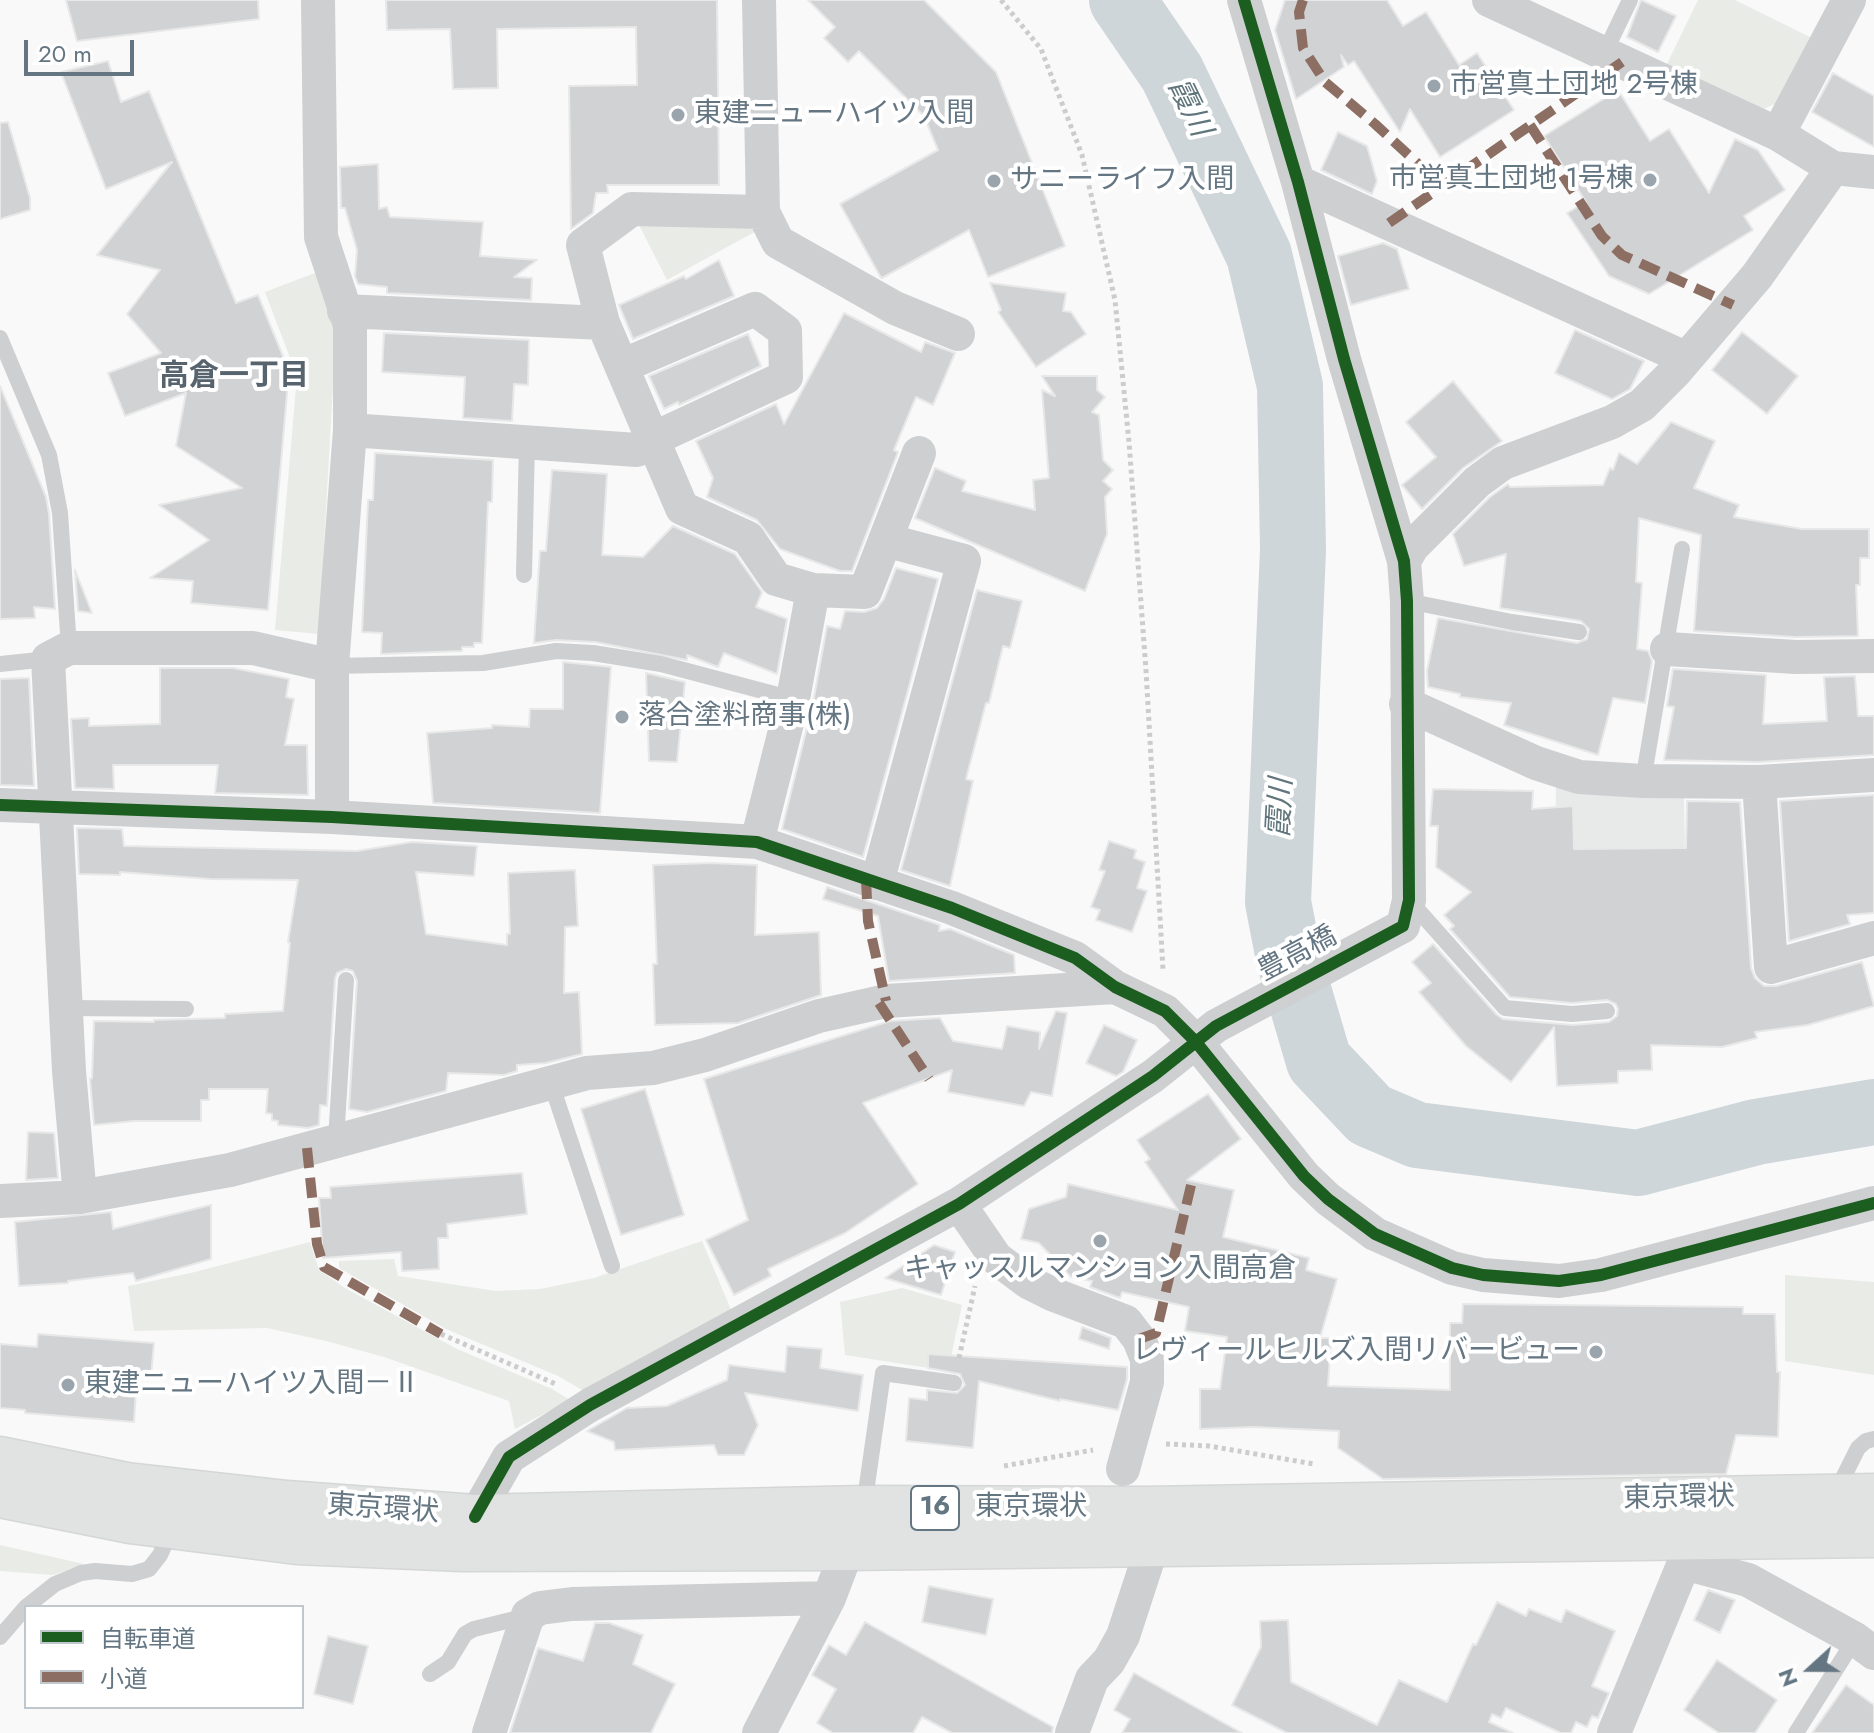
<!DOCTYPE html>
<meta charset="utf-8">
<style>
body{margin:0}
#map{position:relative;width:1874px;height:1733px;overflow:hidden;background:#f9f9f9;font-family:Jost,"Noto Sans JP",sans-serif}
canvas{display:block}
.legend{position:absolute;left:24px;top:1605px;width:280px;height:104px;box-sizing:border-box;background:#fff;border:2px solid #c1c8cd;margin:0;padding:10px 14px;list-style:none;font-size:24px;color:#657683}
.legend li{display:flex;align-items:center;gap:16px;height:40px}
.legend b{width:40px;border:2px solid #c1c8cd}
.north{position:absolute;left:1770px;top:1629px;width:80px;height:80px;-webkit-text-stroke:6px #fff;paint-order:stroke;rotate:249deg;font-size:22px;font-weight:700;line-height:32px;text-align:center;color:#657683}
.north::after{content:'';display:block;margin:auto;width:28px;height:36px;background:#657683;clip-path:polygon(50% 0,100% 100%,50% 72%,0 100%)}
.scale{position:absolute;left:24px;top:40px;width:110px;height:36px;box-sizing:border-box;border:4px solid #657683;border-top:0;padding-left:10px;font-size:24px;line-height:28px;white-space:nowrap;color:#657683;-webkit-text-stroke:6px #fff;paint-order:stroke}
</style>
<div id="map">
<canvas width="1874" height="1733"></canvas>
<ul class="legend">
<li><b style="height:10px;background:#1b5e20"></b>自転車道</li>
<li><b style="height:10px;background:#8d6e63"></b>小道</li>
</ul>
<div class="north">N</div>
<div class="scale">20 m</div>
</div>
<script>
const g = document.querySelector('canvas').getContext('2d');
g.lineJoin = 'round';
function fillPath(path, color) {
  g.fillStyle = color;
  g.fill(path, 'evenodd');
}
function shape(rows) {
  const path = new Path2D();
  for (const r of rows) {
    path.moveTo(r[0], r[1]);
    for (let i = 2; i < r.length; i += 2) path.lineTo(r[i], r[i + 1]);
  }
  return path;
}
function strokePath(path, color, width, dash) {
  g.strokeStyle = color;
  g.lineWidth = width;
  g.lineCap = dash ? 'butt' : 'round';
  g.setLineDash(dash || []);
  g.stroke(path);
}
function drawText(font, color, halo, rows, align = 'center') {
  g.font = font + ' Jost,"Noto Sans JP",sans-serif';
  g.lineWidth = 8;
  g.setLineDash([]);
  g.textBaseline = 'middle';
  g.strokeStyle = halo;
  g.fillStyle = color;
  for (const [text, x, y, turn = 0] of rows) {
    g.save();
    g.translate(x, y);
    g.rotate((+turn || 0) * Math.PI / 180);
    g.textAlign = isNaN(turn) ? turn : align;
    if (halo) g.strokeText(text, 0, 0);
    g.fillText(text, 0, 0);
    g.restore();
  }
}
fillPath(shape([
 [1556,786,1684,797,1686,931,1555,845]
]), '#e8e9e9');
fillPath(shape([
 [1698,0,1735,0,1814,39,1775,104,1761,110,1666,66],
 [636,219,760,229,667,280],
 [320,271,336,332,319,634,275,630,297,376,265,292],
 [702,1241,732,1312,584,1391,558,1376,446,1329,339,1268,339,1261,394,1259,398,1276,496,1291,540,1289,594,1278],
 [310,1242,319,1270,345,1288,457,1349,552,1389,570,1400,515,1429,509,1401,384,1357,326,1341,267,1328,134,1331,128,1286,191,1273],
 [1785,1275,1874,1282,1874,1375,1785,1361],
 [902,1288,962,1305,948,1371,845,1355,840,1302],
 [0,1545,84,1564,53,1575,0,1571]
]), '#e8ebe6');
strokePath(shape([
 [1122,0,1172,73,1259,255,1290,386,1293,550,1278,902,1289,959,1319,1061,1370,1115,1417,1135,1638,1163,1756,1132,1874,1112]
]), '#ced6d9', 66);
const building = shape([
 [66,0,258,0,259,19,77,41,66,0],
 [386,0,717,0,719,185,607,185,608,193,596,193,593,213,571,229,569,86,637,85,636,27,497,29,498,88,453,89,450,29,387,30,386,0],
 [808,0,924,0,996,72,1065,246,988,277,969,230,882,278,880,276,840,204,938,150,924,116,859,51,848,62,824,38,835,27,808,0],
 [1285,0,1387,0,1403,26,1426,12,1459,65,1477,53,1514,110,1440,157,1410,109,1400,132,1354,61,1348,65,1341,55,1344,67,1296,99,1275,30,1285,0],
 [1641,0,1676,16,1658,52,1627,37,1641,0],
 [108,61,121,102,149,91,236,303,258,295,289,371,268,610,191,603,193,581,150,578,209,540,159,505,242,488,176,446,186,393,125,416,108,373,161,353,127,314,160,270,97,255,172,162,106,189,61,72,108,61],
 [1833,73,1874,96,1874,147,1812,112,1833,73],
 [1618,90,1650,141,1669,129,1709,193,1735,139,1758,150,1785,190,1744,216,1753,230,1649,294,1609,276,1567,213,1586,202,1544,136,1618,90],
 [8,122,30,198,30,210,0,219,0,123,8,122],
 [1338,132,1367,146,1377,181,1372,194,1321,170,1338,132],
 [378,164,379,209,387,207,390,217,483,222,480,256,537,260,514,277,532,278,531,300,387,293,387,287,358,284,355,276,357,250,345,208,341,208,340,167,378,164],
 [1383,243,1397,249,1409,289,1351,305,1338,256,1383,243],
 [719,260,734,296,633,339,619,305,684,276,686,279,719,260],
 [990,283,1066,293,1063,311,1071,312,1086,334,1036,367,998,312,1001,310,990,283],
 [844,313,921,352,925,342,955,353,933,405,916,397,894,450,898,452,852,571,840,571,780,549,757,520,707,497,713,478,696,441,776,404,784,424,844,313],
 [1575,330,1644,361,1630,389,1612,399,1555,373,1575,330],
 [1742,332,1798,376,1767,414,1712,370,1742,332],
 [384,333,529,340,528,385,514,384,512,421,463,418,465,377,382,372,384,333],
 [748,334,761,366,679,405,678,402,664,409,649,376,748,334],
 [1042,376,1097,376,1097,390,1105,397,1092,412,1099,415,1103,460,1113,470,1103,481,1112,489,1105,497,1107,534,1085,591,915,518,935,468,966,481,962,491,1035,510,1033,480,1049,478,1042,390,1055,396,1042,376],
 [1453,381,1502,441,1463,468,1422,509,1402,485,1436,457,1406,422,1453,381],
 [0,386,46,497,49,514,55,609,34,607,35,618,0,619,0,386],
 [1671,422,1715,441,1694,488,1739,505,1734,517,1802,529,1869,529,1869,558,1860,558,1860,585,1856,585,1858,636,1796,637,1694,631,1701,535,1639,518,1636,582,1642,583,1637,649,1648,651,1652,661,1645,703,1613,698,1598,755,1504,725,1511,703,1460,697,1460,694,1428,687,1427,671,1438,618,1577,643,1587,639,1589,629,1581,621,1500,608,1506,554,1464,566,1453,534,1490,497,1508,484,1510,487,1603,485,1610,468,1613,470,1619,453,1637,464,1671,422],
 [375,453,493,460,492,502,488,502,482,643,474,643,474,647,462,647,462,651,381,654,382,633,362,632,368,500,373,500,375,453],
 [552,470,607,474,602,555,643,557,673,526,735,554,762,592,756,607,787,619,777,674,724,653,718,667,687,655,687,660,595,642,556,640,534,643,540,551,546,551,552,470],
 [896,568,938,579,863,857,782,829,813,703,827,626,840,629,845,611,864,612,877,608,884,599,896,568],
 [75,570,92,613,78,611,75,570],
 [977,590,1022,601,1010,648,1003,646,989,703,986,703,966,779,973,781,950,886,901,870,977,590],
 [563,662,611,667,600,813,433,803,427,733,492,728,492,725,529,727,530,709,563,709,563,662],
 [160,668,233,668,289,679,286,697,294,699,285,745,307,745,308,795,215,793,218,765,113,765,114,789,75,788,71,719,89,718,89,726,160,724,160,668],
 [1673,669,1766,675,1763,724,1827,721,1824,677,1855,676,1858,716,1874,716,1874,755,1758,762,1664,760,1674,707,1667,706,1673,669],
 [646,673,685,682,677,762,649,761,646,673],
 [29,678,34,786,0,785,0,679,29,678],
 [1433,789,1533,791,1532,809,1573,806,1574,849,1686,848,1687,801,1740,802,1751,968,1755,978,1764,986,1776,986,1862,962,1874,1006,1808,1025,1755,1032,1757,1038,1722,1047,1651,1045,1652,1070,1618,1071,1618,1083,1557,1086,1554,1027,1511,1082,1466,1046,1419,992,1431,983,1412,962,1433,944,1497,1015,1503,1019,1573,1025,1609,1022,1617,1016,1618,1009,1616,1004,1607,1000,1572,1003,1510,997,1450,929,1454,926,1444,915,1471,892,1436,867,1438,826,1430,826,1433,789],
 [1874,795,1874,913,1847,915,1850,924,1789,941,1780,801,1874,795],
 [77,828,122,829,124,846,357,851,412,842,477,846,474,876,416,872,426,934,507,945,507,934,510,934,508,873,575,870,578,926,565,927,564,993,579,992,582,1054,546,1063,517,1065,517,1071,504,1075,448,1073,446,1091,367,1112,349,1109,357,981,353,971,346,969,337,973,335,979,327,1106,320,1105,319,1125,308,1128,278,1125,278,1121,272,1120,272,1114,266,1113,268,1089,209,1089,209,1100,201,1100,201,1121,134,1121,94,1125,90,1079,92,1078,94,1021,154,1022,154,1020,225,1018,225,1014,283,1011,290,943,288,942,298,880,210,879,120,872,120,875,79,874,77,828],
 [1109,841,1136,850,1134,858,1145,862,1137,888,1147,891,1132,932,1096,920,1100,910,1091,907,1105,871,1099,870,1109,841],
 [710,863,757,865,755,935,819,932,821,995,738,1023,655,1025,653,964,657,964,653,865,710,863],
 [827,887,940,925,939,931,950,929,1014,955,1015,973,889,981,878,916,823,899,827,887],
 [1056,1011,1067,1013,1052,1096,1031,1092,1024,1106,948,1092,952,1070,863,1103,918,1184,845,1233,768,1269,771,1276,734,1295,706,1240,748,1220,704,1079,890,1021,940,1018,953,1041,1002,1049,1007,1026,1040,1032,1039,1049,1056,1011],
 [1104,1025,1137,1040,1123,1072,1116,1076,1086,1063,1104,1025],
 [645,1089,684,1215,621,1235,581,1109,645,1089],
 [1208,1094,1241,1139,1187,1180,1234,1190,1223,1237,1309,1258,1306,1270,1337,1279,1320,1338,1331,1338,1328,1386,1450,1390,1450,1323,1462,1323,1463,1304,1743,1307,1743,1314,1775,1314,1777,1372,1780,1372,1778,1437,1736,1435,1726,1474,1383,1479,1338,1448,1339,1431,1254,1427,1200,1429,1200,1389,1220,1389,1227,1337,1185,1331,1189,1307,1122,1292,1120,1298,1090,1287,1092,1281,1071,1277,1039,1243,1021,1239,1029,1209,1066,1197,1068,1184,1178,1210,1145,1162,1150,1159,1137,1140,1208,1094],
 [28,1132,54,1133,58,1178,26,1180,28,1132],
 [522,1173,527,1214,447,1224,448,1238,438,1238,439,1269,402,1271,401,1252,323,1258,319,1198,331,1198,330,1187,522,1173],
 [211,1205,211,1259,136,1281,133,1273,68,1281,68,1283,19,1286,15,1222,111,1212,113,1229,211,1205],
 [934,1245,955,1252,941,1295,885,1278,934,1245],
 [1082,1327,1111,1338,1109,1349,1079,1339,1082,1327],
 [38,1334,154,1343,151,1376,137,1375,134,1422,25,1413,25,1410,0,1408,0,1344,37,1347,38,1334],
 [787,1346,822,1349,820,1368,863,1375,858,1411,745,1393,758,1425,744,1455,718,1455,714,1445,615,1450,614,1442,587,1431,627,1408,667,1406,727,1380,729,1365,785,1372,787,1346],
 [928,1354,1127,1367,1127,1379,1118,1410,1060,1399,1060,1401,979,1381,973,1448,906,1441,909,1398,927,1400,927,1390,957,1393,965,1385,960,1374,928,1368,928,1354],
 [929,1586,993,1599,986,1635,922,1622,929,1586],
 [1708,1590,1735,1600,1720,1633,1694,1620,1708,1590],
 [1497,1602,1526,1616,1529,1609,1561,1622,1566,1610,1615,1631,1592,1686,1609,1693,1598,1718,1592,1716,1587,1727,1576,1722,1571,1733,1561,1733,1506,1708,1501,1718,1492,1714,1489,1722,1513,1733,1287,1733,1232,1705,1261,1647,1260,1621,1288,1620,1291,1682,1377,1725,1399,1680,1447,1702,1473,1644,1476,1645,1497,1602],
 [865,1622,1053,1727,1052,1733,952,1733,922,1717,913,1733,833,1733,817,1723,836,1689,812,1675,829,1645,846,1655,865,1622],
 [595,1623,609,1623,643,1635,633,1664,675,1684,651,1733,510,1733,538,1648,583,1661,595,1623],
 [328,1636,368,1646,353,1704,314,1694,328,1636],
 [1717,1660,1777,1700,1755,1733,1719,1733,1684,1710,1717,1660],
 [1134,1673,1242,1733,1122,1733,1130,1719,1114,1710,1134,1673],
 [1846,1685,1874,1705,1874,1733,1812,1733,1846,1685]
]);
fillPath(building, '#d0d2d3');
strokePath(building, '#e8e8e8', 2);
const trunk = shape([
 [0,1459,127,1485,287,1503,475,1517,864,1508,1147,1509,1874,1496],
 [0,1495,130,1521,297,1542,462,1549,848,1548,1874,1535]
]);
strokePath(trunk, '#d5d6d6', 47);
strokePath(shape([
 [1001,0,1041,49,1082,155,1115,300,1129,442,1146,670,1163,970],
 [441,1334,558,1385],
 [959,1358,975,1286],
 [1166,1444,1209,1446,1314,1464],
 [1004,1466,1093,1450]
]), '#cbcccd', 5, [4, 4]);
strokePath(shape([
 [1604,54,1630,0],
 [0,338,49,455,60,513,69,648],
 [524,575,527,443],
 [1407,601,1512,622,1579,632],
 [0,664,48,659],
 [332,666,483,663,556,651,593,653,661,664,793,699],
 [1643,781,1682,549],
 [1410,901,1505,1008,1572,1014,1607,1011],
 [68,1008,186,1009],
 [551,1083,612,1266],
 [336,1140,346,980],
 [1835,1494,1858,1448,1866,1441,1874,1439],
 [864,1506,883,1373,954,1383],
 [26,1607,55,1584,81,1573,95,1571,132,1574,149,1569,160,1555,172,1528],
 [0,1637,26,1607],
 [430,1674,448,1662,465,1634,474,1629,527,1616],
 [1796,1733,1855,1639]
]), '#cecfd0', 16);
strokePath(shape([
 [318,0,321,237,350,325,350,430,332,666,332,817],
 [759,0,763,212,778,242,895,308,958,334],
 [1489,0,1778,134,1833,168,1874,172],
 [1778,134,1849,0],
 [1298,182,1685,358],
 [344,311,603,323,682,508,748,538,776,579,813,590,793,699,757,842],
 [603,323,583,245,632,209,763,212],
 [350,430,637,450,653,439,786,377,785,331,755,309,622,366],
 [1404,561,1412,547,1477,482,1503,463,1612,422,1642,405,1675,372,1757,276,1833,168],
 [813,590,865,592,919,453],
 [1667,649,1796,657,1874,656],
 [1406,704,1536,763,1579,777,1643,781,1759,782,1874,775],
 [1759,782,1771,967,1874,938],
 [0,805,332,817,757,842,952,908,1075,958,1115,987,1165,1011,1196,1042,1304,1176,1328,1199,1375,1234,1452,1268,1483,1275,1559,1281,1601,1275,1874,1203],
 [877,883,964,561,885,540],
 [80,1197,69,1071,48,659,69,648,253,648,332,666],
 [0,1201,80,1197,230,1170,587,1073,653,1068,705,1055,819,1016,886,1001,1115,987],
 [959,1204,996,1258,1028,1282,1052,1294,1126,1322,1139,1339,1147,1359,1147,1382,1123,1469],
 [475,1517,509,1457,590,1405,959,1204,1153,1076,1216,1026,1403,926,1409,900,1407,601,1404,561,1344,359,1298,182,1244,0],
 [1684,1563,1748,1580,1855,1639,1874,1653],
 [489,1733,528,1615,540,1608,572,1604,829,1598,848,1548],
 [759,1733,829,1598],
 [1072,1733,1092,1679,1109,1661,1123,1636,1153,1544],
 [1614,1733,1684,1563,1686,1541]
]), '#cecfd0', 34);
strokePath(trunk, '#e1e2e2', 44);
strokePath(shape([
 [1303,0,1299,12,1303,48,1325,82,1375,124,1442,186],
 [1530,125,1602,236,1622,255,1733,305],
 [1389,223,1622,62],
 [866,879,868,921,886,1001],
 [879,1003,929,1079],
 [307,1148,317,1244,324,1267,441,1334],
 [1139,1339,1156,1333,1192,1181]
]), '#8d6e63', 10, [20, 10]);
strokePath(shape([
 [0,805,332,817,757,842,952,908,1075,958,1115,987,1165,1011,1196,1042,1304,1176,1328,1199,1375,1234,1452,1268,1483,1275,1559,1281,1601,1275,1874,1203],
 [475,1517,509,1457,590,1405,959,1204,1153,1076,1216,1026,1403,926,1409,900,1407,601,1404,561,1344,359,1298,182,1244,0]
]), '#1b5e20', 12);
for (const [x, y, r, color] of [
 [1434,86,8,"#99a4ac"],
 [678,115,8,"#99a4ac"],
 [1650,180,8,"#99a4ac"],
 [994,181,8,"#99a4ac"],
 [622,717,8,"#99a4ac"],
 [1100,1241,8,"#99a4ac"],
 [1596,1352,8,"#99a4ac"],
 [68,1385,8,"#99a4ac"]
]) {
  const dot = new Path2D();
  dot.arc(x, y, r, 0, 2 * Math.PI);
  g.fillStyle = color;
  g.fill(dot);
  strokePath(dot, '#fff', 3);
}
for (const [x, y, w] of [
 [935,1508,48]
]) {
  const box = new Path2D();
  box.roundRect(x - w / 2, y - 22, w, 44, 6);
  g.fillStyle = '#fff';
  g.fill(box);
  strokePath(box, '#657683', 2);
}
drawText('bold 26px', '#657683', null, [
 ["16",935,1508]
]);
drawText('28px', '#657683', '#fff', [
 ["市営真土団地 2号棟",1450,86],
 ["東建ニューハイツ入間",694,115],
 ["市営真土団地 1号棟",1634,180,"right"],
 ["サニーライフ入間",1010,181],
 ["落合塗料商事(株)",638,717],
 ["キャッスルマンション入間高倉",1100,1270,"center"],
 ["レヴィールヒルズ入間リバービュー",1580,1352,"right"],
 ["東建ニューハイツ入間－Ⅱ",84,1385]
], 'left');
drawText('28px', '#657683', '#fff', [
 ["豊高橋",1298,955,-28],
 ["東京環状",1679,1499,-1],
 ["東京環状",1031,1508],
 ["東京環状",383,1510,4]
]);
drawText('italic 30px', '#60757c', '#fff', [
 ["霞川",1188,108,64],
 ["霞川",1282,808,-87]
]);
drawText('bold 30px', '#57646e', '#fff', [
 ["高倉一丁目",234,378]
]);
</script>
